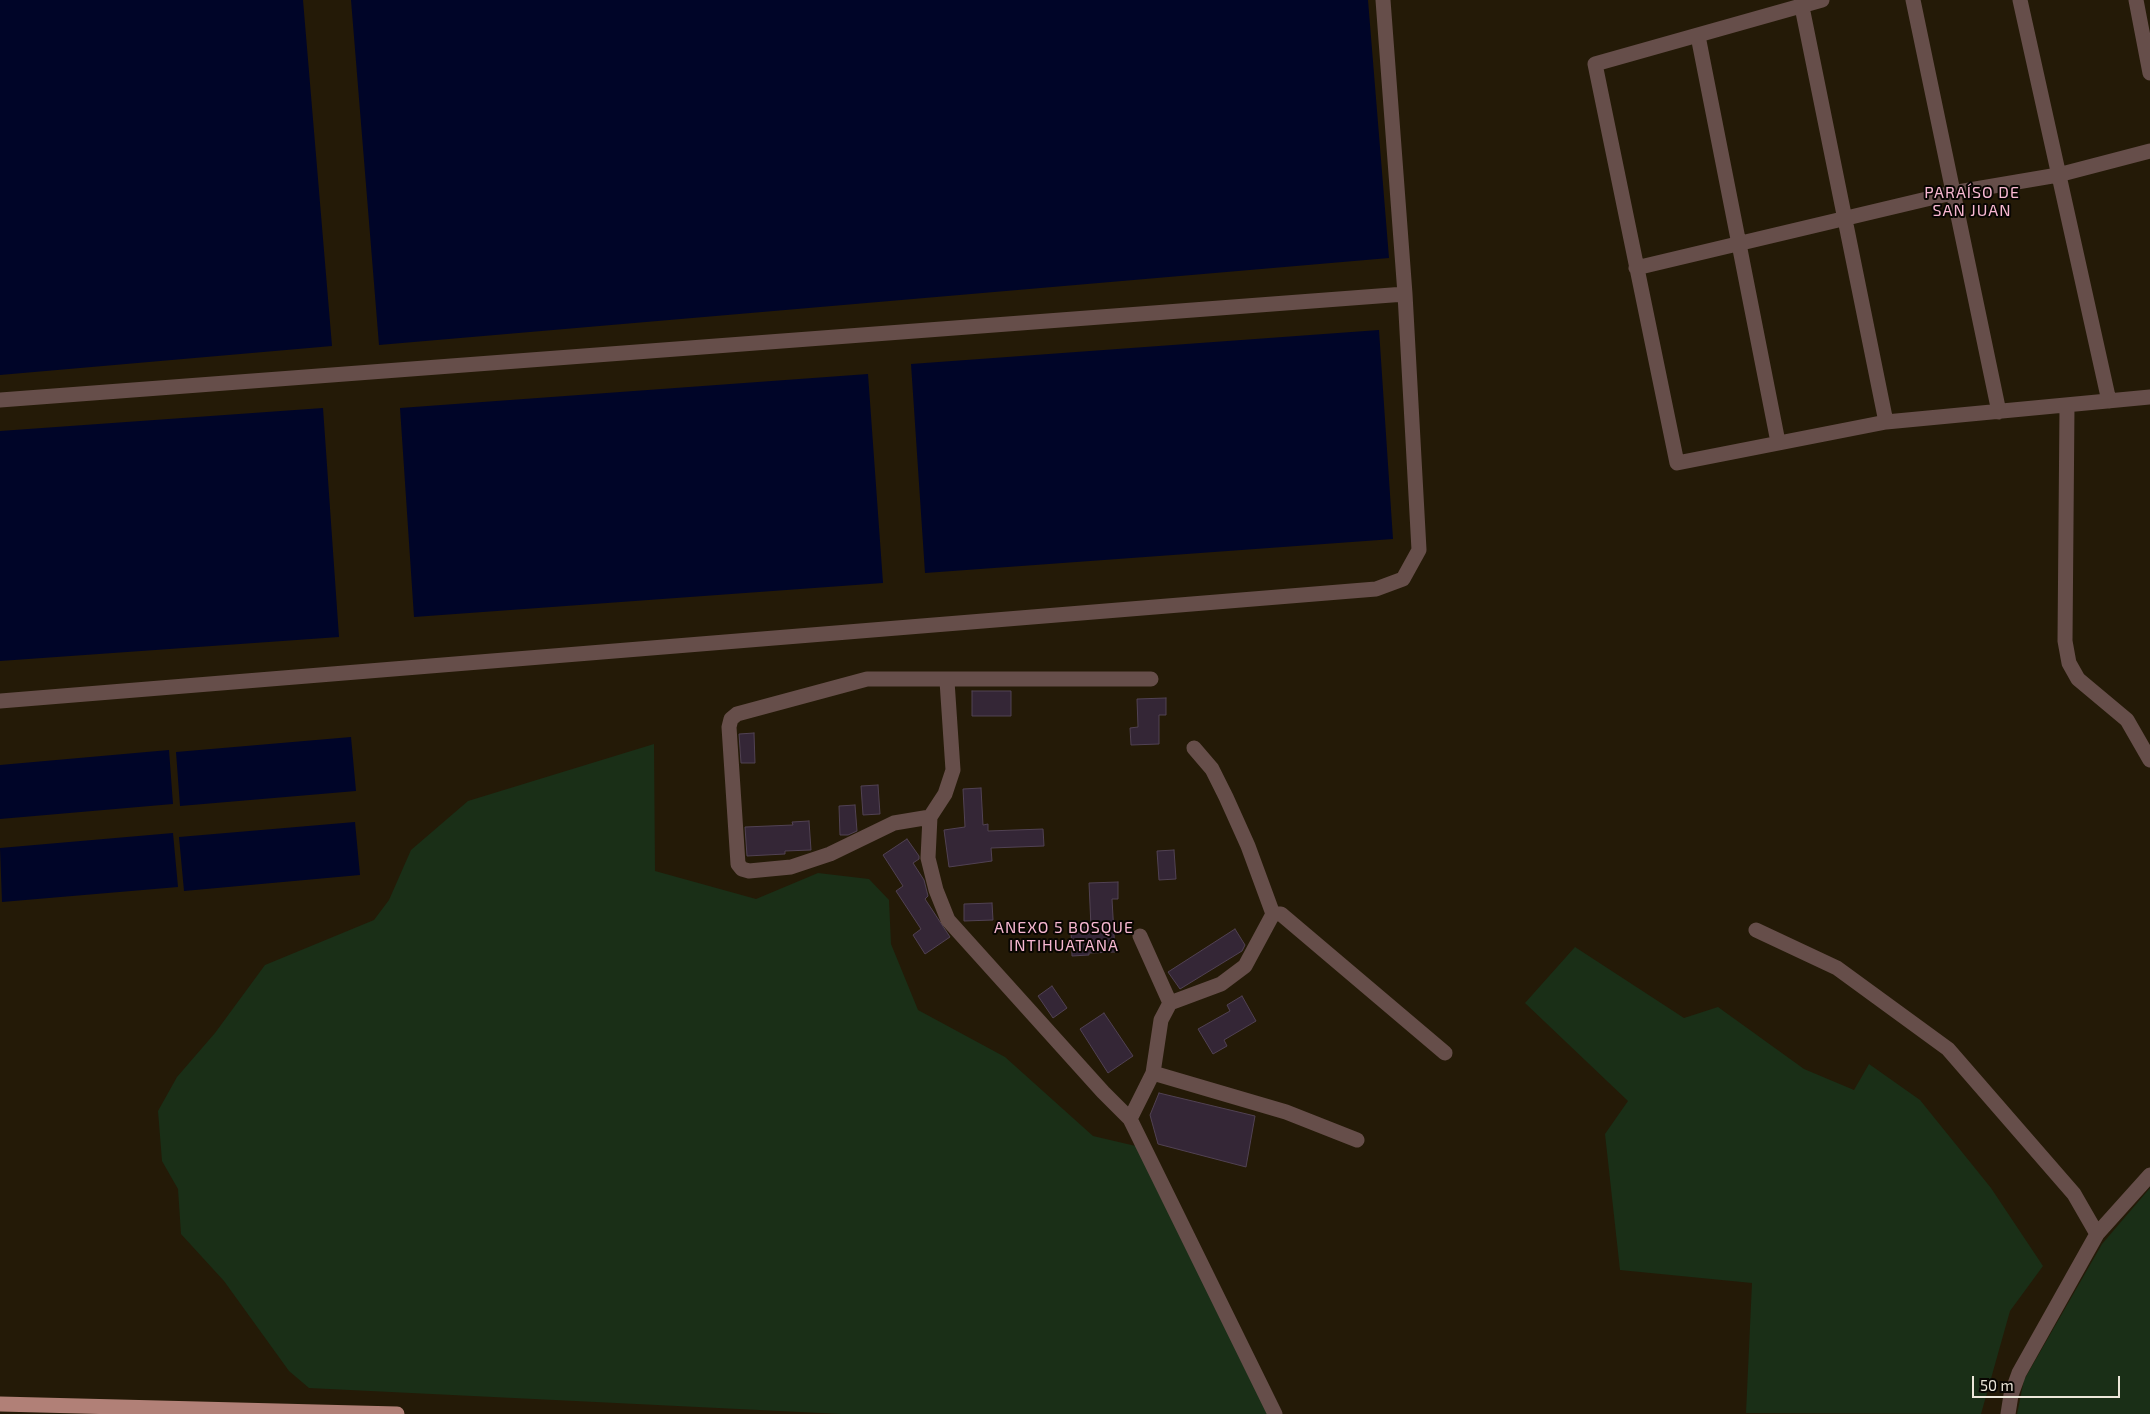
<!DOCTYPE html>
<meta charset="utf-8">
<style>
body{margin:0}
#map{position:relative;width:2150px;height:1414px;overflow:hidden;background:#241a07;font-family:"Exo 2",sans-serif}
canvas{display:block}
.scale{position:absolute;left:1972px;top:1376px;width:148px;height:22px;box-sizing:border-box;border:2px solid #ede7da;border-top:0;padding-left:6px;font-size:15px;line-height:18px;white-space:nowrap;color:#ede7da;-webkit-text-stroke:4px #090602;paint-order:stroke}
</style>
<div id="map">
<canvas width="2150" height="1414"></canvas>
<div class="scale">50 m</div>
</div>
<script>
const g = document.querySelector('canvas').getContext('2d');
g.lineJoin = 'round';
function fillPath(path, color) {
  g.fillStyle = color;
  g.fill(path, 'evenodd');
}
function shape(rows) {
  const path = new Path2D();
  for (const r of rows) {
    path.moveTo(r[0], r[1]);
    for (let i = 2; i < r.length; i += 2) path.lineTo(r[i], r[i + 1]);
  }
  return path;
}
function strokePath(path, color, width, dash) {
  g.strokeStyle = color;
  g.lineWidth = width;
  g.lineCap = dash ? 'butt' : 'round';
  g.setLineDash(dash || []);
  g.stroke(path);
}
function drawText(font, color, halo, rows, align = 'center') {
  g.font = font + ' "Exo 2",sans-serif';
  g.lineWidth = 4;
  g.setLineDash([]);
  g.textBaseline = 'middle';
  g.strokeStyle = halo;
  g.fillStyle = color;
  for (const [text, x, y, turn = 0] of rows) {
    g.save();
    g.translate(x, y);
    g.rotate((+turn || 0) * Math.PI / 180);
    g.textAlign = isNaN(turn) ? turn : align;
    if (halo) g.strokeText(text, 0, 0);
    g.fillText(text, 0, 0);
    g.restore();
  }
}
fillPath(shape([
 [654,744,655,871,756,899,818,873,869,879,889,900,891,944,918,1010,1005,1057,1093,1136,1140,1147,1271,1414,841,1414,309,1388,289,1371,224,1281,181,1234,178,1189,162,1161,158,1111,177,1077,215,1033,265,965,374,920,389,900,411,850,468,801],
 [1575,947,1684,1018,1718,1007,1804,1069,1854,1090,1869,1064,1920,1100,1991,1188,2043,1266,2010,1311,1981,1414,1746,1413,1752,1283,1620,1270,1605,1134,1628,1101,1525,1003],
 [2150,1188,2150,1414,2017,1414,2024,1380,2102,1244]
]), '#1a2f17');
fillPath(shape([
 [0,0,303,0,332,346,0,375],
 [351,0,1368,0,1389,258,379,345],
 [1379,330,1393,539,925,573,911,364],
 [868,374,883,583,414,617,400,408],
 [323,408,339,637,0,661,0,431],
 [351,737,356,791,180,806,176,752],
 [169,750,173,804,0,819,0,765],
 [355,822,360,875,184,891,179,837],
 [173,833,178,887,2,902,0,848]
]), '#000528');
const building = shape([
 [972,691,1011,691,1011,716,972,716,972,691],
 [1166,698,1166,715,1159,715,1159,744,1131,745,1130,728,1138,727,1137,699,1166,698],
 [754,733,755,763,741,763,739,734,754,733],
 [878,785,880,814,863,815,861,786,878,785],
 [981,788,983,825,988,824,988,831,1043,829,1044,846,991,848,992,861,949,867,944,830,965,827,963,789,981,788],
 [855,805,857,831,848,835,840,835,839,806,855,805],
 [809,821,811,850,785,851,785,854,747,856,745,827,793,825,792,822,809,821],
 [907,839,919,856,919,859,913,863,924,880,928,896,925,899,950,937,925,954,913,935,921,929,896,891,903,886,883,855,907,839],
 [1174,850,1176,879,1159,880,1157,851,1174,850],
 [1118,882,1118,899,1112,899,1115,952,1089,953,1089,955,1072,956,1071,928,1091,927,1089,883,1118,882],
 [992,903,993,920,964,921,964,904,992,903],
 [1235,929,1245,945,1242,951,1180,989,1168,972,1235,929],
 [1052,986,1067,1008,1053,1018,1038,996,1052,986],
 [1242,996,1256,1021,1224,1040,1227,1046,1213,1054,1198,1029,1230,1011,1227,1005,1242,996],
 [1104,1013,1133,1056,1108,1073,1080,1029,1104,1013],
 [1159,1093,1255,1116,1246,1167,1158,1144,1150,1115,1159,1093]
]);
fillPath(building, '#342636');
strokePath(building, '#514253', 1);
strokePath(shape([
 [1822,0,1595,64,1677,463,1886,422,2150,397],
 [1913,0,1999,412],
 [2020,0,2109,401],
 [2136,0,2150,73],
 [1802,7,1886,422],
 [1698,36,1778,442],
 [1636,268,1952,193,2058,175,2150,151],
 [0,400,1405,294],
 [2067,406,2065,641,2069,663,2078,679,2127,720,2150,760],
 [947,681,953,770,945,794,930,817,928,858,936,890,948,920,1103,1092,1130,1119,1275,1414],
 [0,701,1376,589,1403,579,1419,550,1405,294,1383,0],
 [1194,748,1212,769,1226,797,1248,846,1273,914],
 [930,817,894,823,830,854,791,867,749,871,742,869,738,864,729,727,731,719,737,714,867,679,1151,679],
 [1273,914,1281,914,1445,1053],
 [1756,930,1837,968,1948,1049,2074,1194,2097,1234],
 [1140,936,1170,1003],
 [1153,1073,1286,1112,1357,1140],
 [1130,1119,1153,1073,1161,1020,1170,1003,1221,984,1245,966,1273,914],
 [2008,1414,2011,1395,2019,1373,2097,1234,2150,1175]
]), '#664e4a', 15);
strokePath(shape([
 [0,1404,397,1414]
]), '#b18077', 15);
g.letterSpacing = '1px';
drawText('16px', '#f8b8d2', '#090602', [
 ["PARAÍSO DE",1972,193],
 ["SAN JUAN",1972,211],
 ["ANEXO 5 BOSQUE",1064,928],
 ["INTIHUATANA",1064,946]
]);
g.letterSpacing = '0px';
</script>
